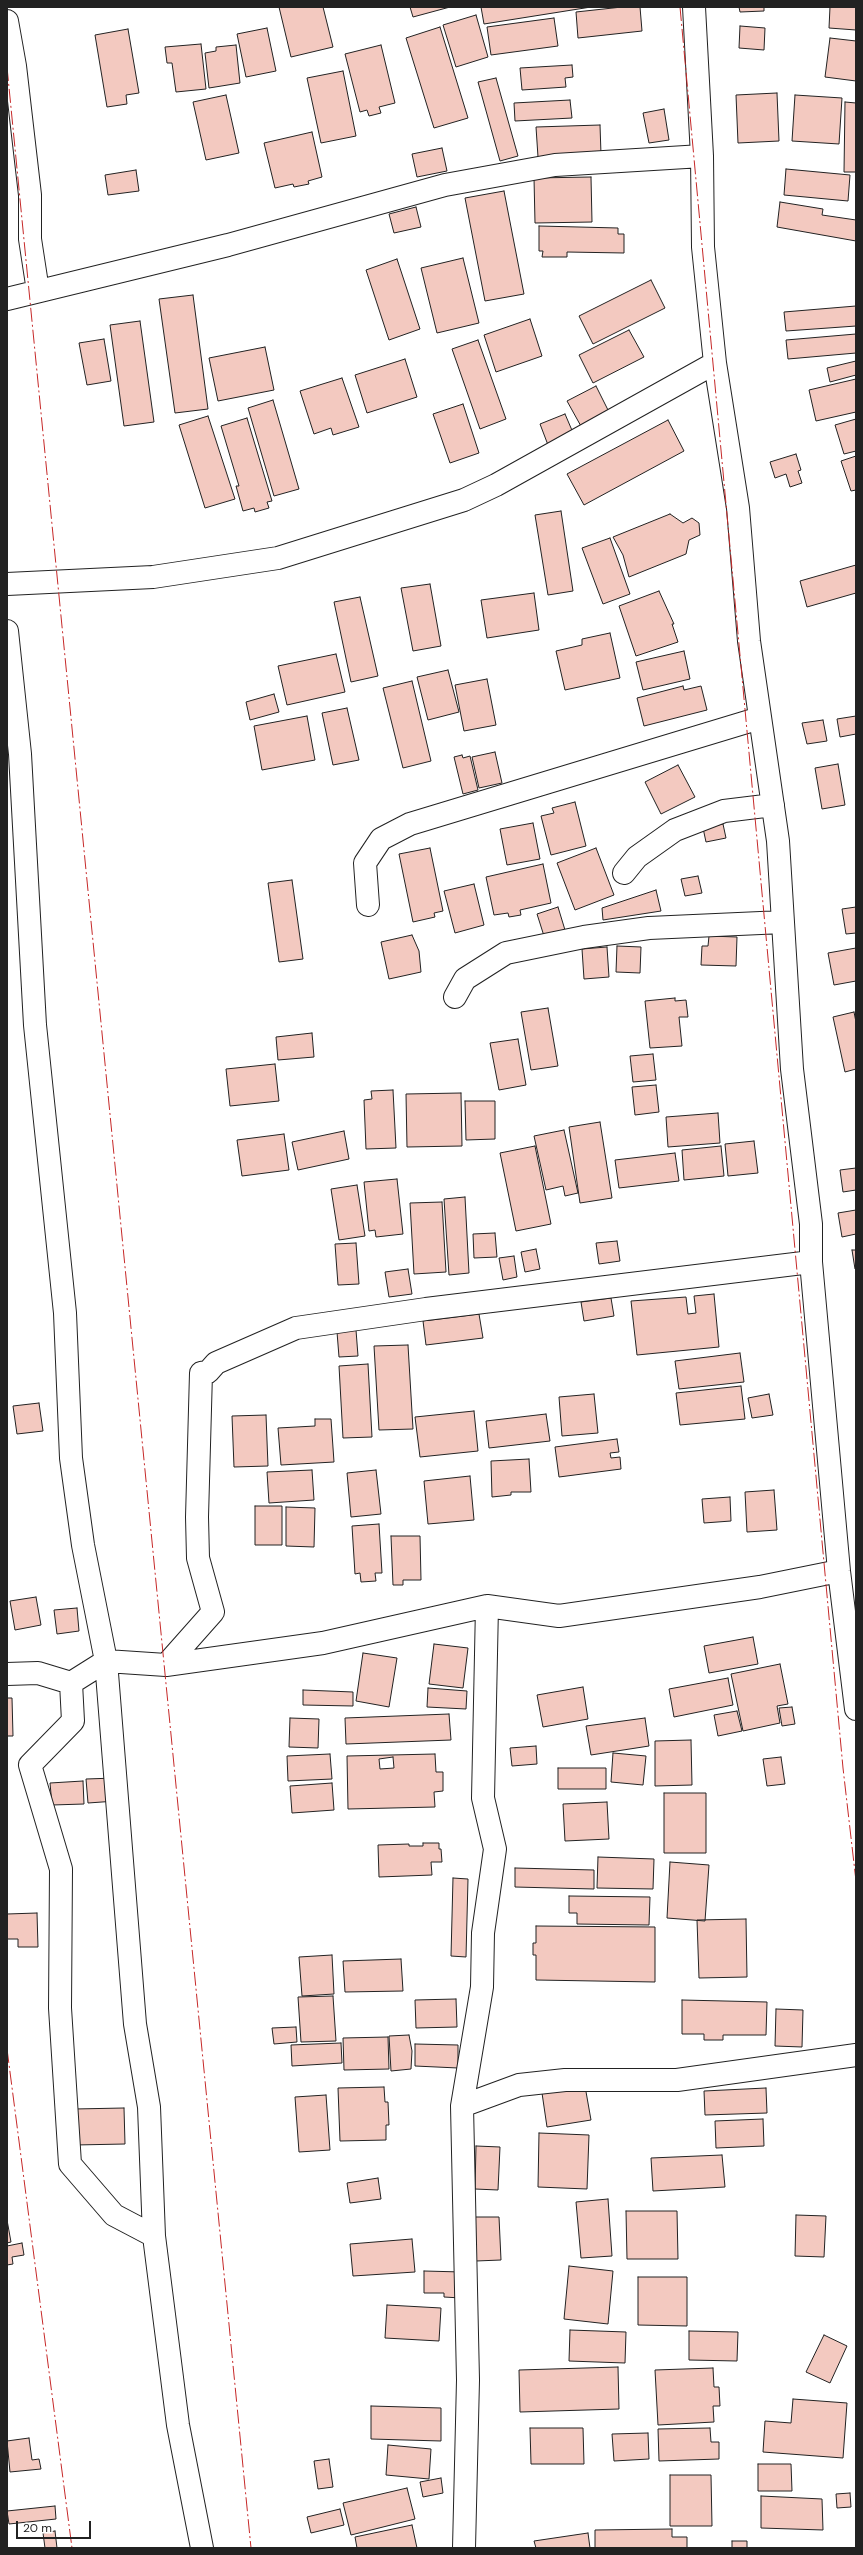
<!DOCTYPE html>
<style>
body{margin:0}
#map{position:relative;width:863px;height:2555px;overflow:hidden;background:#fff;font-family:"DM Sans",sans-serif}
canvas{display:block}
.frame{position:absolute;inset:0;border:8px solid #222;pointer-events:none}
.scale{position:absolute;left:16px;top:2521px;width:75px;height:18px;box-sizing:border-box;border:2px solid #222;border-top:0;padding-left:5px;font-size:12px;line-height:14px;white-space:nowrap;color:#222;-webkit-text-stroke:3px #fff;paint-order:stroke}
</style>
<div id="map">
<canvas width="863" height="2555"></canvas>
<div class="frame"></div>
<div class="scale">20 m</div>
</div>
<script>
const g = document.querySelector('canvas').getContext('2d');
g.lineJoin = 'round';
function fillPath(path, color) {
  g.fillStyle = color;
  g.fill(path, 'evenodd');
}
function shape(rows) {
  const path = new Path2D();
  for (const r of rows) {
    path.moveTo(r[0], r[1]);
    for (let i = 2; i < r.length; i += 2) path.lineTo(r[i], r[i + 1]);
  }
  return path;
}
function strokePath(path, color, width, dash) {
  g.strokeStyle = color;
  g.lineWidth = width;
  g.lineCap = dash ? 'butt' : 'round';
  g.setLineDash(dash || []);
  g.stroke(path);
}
const building = shape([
 [279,7,323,7,333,47,291,57,279,7],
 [410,7,450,7,413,17,410,7],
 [481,7,591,7,484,24,481,7],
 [622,7,640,7,642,31,578,38,576,12,622,7],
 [739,7,764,7,764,11,740,12,739,7],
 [830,7,856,7,856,30,829,28,830,7],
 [476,15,488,57,456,67,443,25,476,15],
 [554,18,558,46,491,55,487,27,554,18],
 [740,26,765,28,764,50,739,48,740,26],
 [440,27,468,118,434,128,406,38,440,27],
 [267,28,276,71,246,77,237,34,267,28],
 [128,29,139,93,126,95,127,104,107,107,95,35,128,29],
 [830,38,856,41,856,81,825,77,830,38],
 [201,44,206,89,176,92,172,63,167,63,165,47,201,44],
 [236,45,240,83,209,88,205,53,216,51,216,47,236,45],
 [381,45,395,103,379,107,381,113,369,116,367,110,360,112,345,54,381,45],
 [572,65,573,77,565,78,566,87,522,90,520,68,572,65],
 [343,71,356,136,321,143,307,78,343,71],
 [496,78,518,156,500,161,478,82,496,78],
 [777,93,779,141,738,143,736,95,777,93],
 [226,95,239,153,206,160,193,102,226,95],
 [795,95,842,98,839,144,792,141,795,95],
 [570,100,572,118,515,121,514,103,570,100],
 [845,102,856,103,856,172,844,172,845,102],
 [664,109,669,140,649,143,643,113,664,109],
 [600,125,601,154,538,157,536,127,600,125],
 [312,132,322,177,308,181,309,184,294,187,293,184,275,188,264,143,312,132],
 [442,148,447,171,417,177,412,154,442,148],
 [786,169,850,175,848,201,784,195,786,169],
 [136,170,139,191,108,195,105,175,136,170],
 [591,177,592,222,535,223,534,178,591,177],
 [504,191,524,294,485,301,465,198,504,191],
 [780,202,823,209,822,215,856,220,856,241,777,227,780,202],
 [416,207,421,227,394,233,389,214,416,207],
 [539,226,618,228,618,234,624,234,624,253,567,252,567,257,542,257,543,251,539,251,539,226],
 [463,258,479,323,437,333,421,268,463,258],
 [397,259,420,329,389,340,366,270,397,259],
 [651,280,665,308,593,344,579,316,651,280],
 [193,295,208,409,175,413,159,299,193,295],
 [856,306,856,326,786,331,784,312,856,306],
 [530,319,542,356,496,372,484,335,530,319],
 [140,321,154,422,124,426,110,325,140,321],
 [629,330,644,357,593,383,579,355,629,330],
 [856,334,856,353,788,359,786,340,856,334],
 [104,339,111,381,87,385,79,343,104,339],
 [478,340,506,419,480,429,452,349,478,340],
 [265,347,274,390,218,401,209,358,265,347],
 [405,359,417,397,367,413,355,375,405,359],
 [856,361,856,375,830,382,827,368,856,361],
 [342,378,359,427,333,435,331,428,314,434,300,391,342,378],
 [856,379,856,412,816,421,809,390,856,379],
 [596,386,610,414,582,428,567,401,596,386],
 [273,400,299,489,274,496,248,408,273,400],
 [463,404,479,453,450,463,433,414,463,404],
 [565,414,574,435,548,445,540,424,565,414],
 [208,416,235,499,205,508,179,425,208,416],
 [247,418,272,501,267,502,269,508,255,512,254,508,243,511,236,486,239,486,221,426,247,418],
 [856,419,856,451,844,454,835,425,856,419],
 [668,420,684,451,584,505,567,474,668,420],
 [796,454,801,470,798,471,802,483,790,487,786,474,775,478,770,462,796,454],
 [856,456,856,490,851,491,841,461,856,456],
 [561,511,573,591,548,595,535,515,561,511],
 [670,514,683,523,692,518,699,523,700,535,689,540,686,554,629,577,623,555,613,537,670,514],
 [610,538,630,594,603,604,582,548,610,538],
 [856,565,856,593,807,607,800,581,856,565],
 [430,584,441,646,413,651,401,588,430,584],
 [659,591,674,624,672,624,678,642,636,656,619,606,659,591],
 [534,593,539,630,487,638,481,600,534,593],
 [360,597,378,676,351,682,334,602,360,597],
 [610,633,620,678,565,690,556,651,582,645,582,639,610,633],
 [684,651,690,679,643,690,636,662,684,651],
 [336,654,345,692,287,705,278,666,336,654],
 [448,670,459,712,428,720,417,677,448,670],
 [487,679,496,725,464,731,455,685,487,679],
 [412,681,431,761,403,768,383,688,412,681],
 [683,686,684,690,701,686,707,710,644,726,637,698,683,686],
 [274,694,279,712,250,720,246,702,274,694],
 [347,708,359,760,333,765,322,713,347,708],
 [307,716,315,760,262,770,254,726,307,716],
 [856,716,856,734,840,737,837,719,856,716],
 [823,720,827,741,807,744,802,723,823,720],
 [495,752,502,783,479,788,472,757,495,752],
 [462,755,463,758,470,756,478,790,463,794,454,757,462,755],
 [838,764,845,805,822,809,815,768,838,764],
 [678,765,695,797,661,814,645,782,678,765],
 [575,802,586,846,551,855,541,816,554,813,552,808,575,802],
 [533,823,540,859,507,865,500,829,533,823],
 [723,824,726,838,706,842,703,828,723,824],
 [430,848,443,911,434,913,435,917,413,922,399,854,430,848],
 [596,848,614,895,575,910,557,863,596,848],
 [543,864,551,903,520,910,521,915,509,917,508,913,494,915,486,877,543,864],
 [698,876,702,893,685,896,681,879,698,876],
 [292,880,303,959,279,962,268,883,292,880],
 [474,884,484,925,455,933,444,891,474,884],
 [656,890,661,911,603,920,602,908,656,890],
 [558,907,565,930,544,936,537,914,558,907],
 [856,907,856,933,846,934,842,909,856,907],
 [412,935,419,951,421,972,389,979,381,942,412,935],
 [709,936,737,937,736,966,701,965,702,946,708,946,709,936],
 [617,946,641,947,640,973,616,972,617,946],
 [607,947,609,977,584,979,582,949,607,947],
 [856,948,856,981,834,985,828,953,856,948],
 [675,998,675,1001,686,1000,688,1017,679,1017,682,1046,650,1048,645,1001,675,998],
 [548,1008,558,1066,531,1070,521,1012,548,1008],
 [854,1012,856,1022,856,1069,845,1072,833,1017,854,1012],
 [312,1033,314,1057,278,1060,276,1037,312,1033],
 [518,1039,526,1085,499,1090,490,1043,518,1039],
 [653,1054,656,1080,633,1082,630,1056,653,1054],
 [275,1064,279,1101,230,1106,226,1069,275,1064],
 [656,1085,659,1112,635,1115,632,1087,656,1085],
 [393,1090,396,1148,366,1149,364,1100,372,1099,371,1091,393,1090],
 [461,1093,462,1146,407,1147,406,1094,461,1093],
 [465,1101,495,1101,495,1139,466,1140,465,1101],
 [718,1113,720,1143,668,1147,666,1117,718,1113],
 [600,1122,612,1198,580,1203,569,1127,600,1122],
 [564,1130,578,1193,565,1196,563,1186,546,1190,534,1136,564,1130],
 [344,1131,349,1159,298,1170,292,1142,344,1131],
 [284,1134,289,1170,242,1176,237,1140,284,1134],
 [754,1141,758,1173,728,1176,725,1144,754,1141],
 [535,1146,551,1224,516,1231,500,1153,535,1146],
 [721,1146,724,1176,684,1180,682,1150,721,1146],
 [675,1153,679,1181,619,1188,615,1160,675,1153],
 [856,1168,856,1190,843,1192,840,1170,856,1168],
 [397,1179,403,1234,376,1237,375,1230,369,1231,364,1182,397,1179],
 [357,1185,365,1236,339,1240,331,1189,357,1185],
 [465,1197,469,1273,449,1275,444,1199,465,1197],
 [442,1202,446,1272,414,1274,410,1203,442,1202],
 [856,1210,856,1234,842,1237,838,1213,856,1210],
 [495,1233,497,1257,474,1258,473,1234,495,1233],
 [617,1241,620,1261,599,1264,596,1243,617,1241],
 [356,1243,359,1284,338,1285,335,1244,356,1243],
 [536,1249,540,1269,525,1272,521,1252,536,1249],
 [852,1250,856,1250,856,1269,855,1269,852,1250],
 [514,1256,517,1277,503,1280,499,1258,514,1256],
 [408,1269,412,1294,389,1297,385,1272,408,1269],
 [714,1294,719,1347,637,1355,631,1301,686,1297,688,1314,696,1313,694,1296,714,1294],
 [611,1298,614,1316,584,1321,581,1302,611,1298],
 [479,1314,483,1338,426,1345,423,1321,479,1314],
 [356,1330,358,1356,339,1357,337,1332,356,1330],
 [408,1345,413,1429,379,1430,374,1346,408,1345],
 [740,1353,744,1382,679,1389,675,1361,740,1353],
 [368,1364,372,1437,343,1438,339,1366,368,1364],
 [741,1386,745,1419,680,1425,676,1393,741,1386],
 [594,1394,598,1433,562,1436,559,1397,594,1394],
 [769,1394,773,1415,752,1418,748,1398,769,1394],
 [39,1403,43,1431,17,1434,13,1406,39,1403],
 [474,1411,478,1451,420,1457,415,1417,474,1411],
 [546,1414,550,1441,489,1448,486,1421,546,1414],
 [266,1415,268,1466,234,1467,232,1416,266,1415],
 [315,1419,331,1419,334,1462,281,1465,278,1428,315,1426,315,1419],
 [617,1439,619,1452,610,1453,611,1458,620,1457,621,1469,559,1477,555,1447,617,1439],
 [529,1459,531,1492,511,1492,511,1495,492,1497,491,1461,529,1459],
 [312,1470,314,1500,269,1503,267,1472,312,1470],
 [376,1470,381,1514,351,1517,347,1473,376,1470],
 [470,1476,474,1520,428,1524,424,1481,470,1476],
 [774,1490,777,1530,747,1532,745,1492,774,1490],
 [730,1497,731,1521,704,1523,702,1499,730,1497],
 [255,1506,282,1506,282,1545,255,1545,255,1506],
 [286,1507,315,1508,314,1547,286,1546,286,1507],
 [379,1524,382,1573,375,1573,376,1581,361,1582,360,1573,355,1574,352,1526,379,1524],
 [391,1536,420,1536,421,1580,403,1580,403,1585,393,1585,391,1536],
 [36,1597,41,1625,15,1630,10,1601,36,1597],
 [77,1608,79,1631,57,1634,54,1610,77,1608],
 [753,1637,758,1664,709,1673,704,1646,753,1637],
 [434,1644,468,1648,463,1688,429,1684,434,1644],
 [363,1653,397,1658,389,1707,356,1701,363,1653],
 [780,1664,788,1704,777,1706,780,1723,743,1731,731,1674,780,1664],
 [728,1678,733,1705,674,1717,669,1689,728,1678],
 [583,1687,588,1719,543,1727,537,1695,583,1687],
 [428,1688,467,1691,466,1709,427,1707,428,1688],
 [303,1690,353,1692,353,1706,303,1705,303,1690],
 [7,1698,12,1698,13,1736,7,1736,7,1698],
 [792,1707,795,1724,782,1726,779,1708,792,1707],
 [737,1711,742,1731,718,1736,714,1715,737,1711],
 [449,1714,451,1740,346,1744,345,1718,449,1714],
 [290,1718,319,1719,318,1748,289,1747,290,1718],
 [645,1718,649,1746,591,1755,586,1726,645,1718],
 [691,1740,692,1785,655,1786,655,1741,691,1740],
 [536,1746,537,1764,512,1766,510,1748,536,1746],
 [613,1753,646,1756,643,1785,611,1782,613,1753],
 [330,1754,332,1779,288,1781,287,1756,330,1754],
 [435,1754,436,1772,443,1772,443,1791,434,1792,435,1807,348,1809,347,1756,435,1754],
 [393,1757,394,1768,380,1769,379,1759,393,1757],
 [781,1757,785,1784,767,1786,763,1759,781,1757],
 [558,1768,606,1768,606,1789,558,1789,558,1768],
 [115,1778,116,1801,88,1803,86,1779,115,1778],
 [83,1781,84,1804,52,1805,50,1783,83,1781],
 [332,1783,334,1810,292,1813,290,1786,332,1783],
 [664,1793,706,1793,706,1853,664,1853,664,1793],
 [607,1802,609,1839,565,1841,563,1804,607,1802],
 [423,1843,439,1843,439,1849,441,1849,442,1862,431,1862,432,1875,379,1877,378,1845,409,1844,409,1846,423,1846,423,1843],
 [598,1857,654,1859,653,1889,597,1888,598,1857],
 [670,1862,709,1865,705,1921,667,1918,670,1862],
 [515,1868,594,1870,594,1889,515,1887,515,1868],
 [453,1878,468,1879,466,1957,451,1956,453,1878],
 [569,1896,650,1897,649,1925,577,1924,577,1913,569,1913,569,1896],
 [37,1913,38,1947,18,1947,18,1939,7,1939,7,1914,37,1913],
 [746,1919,747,1977,699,1978,697,1920,746,1919],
 [536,1926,655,1927,655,1982,536,1980,536,1955,533,1955,533,1943,536,1943,536,1926],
 [332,1955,334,1994,302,1996,299,1957,332,1955],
 [401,1959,403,1991,345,1992,343,1961,401,1959],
 [333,1996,336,2041,301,2042,298,1997,333,1996],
 [456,1999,457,2027,416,2028,415,2000,456,1999],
 [682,2000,767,2002,766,2035,723,2035,723,2040,704,2040,704,2034,682,2034,682,2000],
 [776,2009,803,2010,802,2047,775,2046,776,2009],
 [296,2027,297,2042,274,2044,272,2028,296,2027],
 [409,2035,412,2051,411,2069,391,2071,389,2036,409,2035],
 [388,2037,389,2069,344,2070,343,2038,388,2037],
 [341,2043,342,2063,292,2066,291,2045,341,2043],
 [415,2044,458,2045,458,2068,415,2066,415,2044],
 [585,2086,591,2120,547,2127,542,2093,585,2086],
 [384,2087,385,2102,388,2102,389,2125,386,2125,386,2140,340,2141,338,2088,384,2087],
 [766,2088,767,2113,705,2115,704,2091,766,2088],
 [326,2095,330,2150,299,2152,295,2097,326,2095],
 [124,2108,125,2144,75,2145,74,2109,124,2108],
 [763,2119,764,2146,716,2148,715,2121,763,2119],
 [539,2133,589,2135,587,2189,538,2187,539,2133],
 [476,2146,500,2147,498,2190,475,2189,476,2146],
 [722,2155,725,2187,653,2191,651,2158,722,2155],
 [378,2178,381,2199,350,2203,347,2183,378,2178],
 [608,2199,612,2256,581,2258,576,2202,608,2199],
 [626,2211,677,2211,678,2259,627,2259,626,2211],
 [796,2215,826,2216,824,2257,795,2256,796,2215],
 [475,2217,499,2217,501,2260,476,2261,475,2217],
 [7,2220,11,2242,7,2243,7,2220],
 [412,2239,415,2272,353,2276,350,2244,412,2239],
 [22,2243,24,2255,12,2257,13,2264,7,2265,7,2246,22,2243],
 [569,2266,613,2271,608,2324,564,2319,569,2266],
 [424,2271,462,2272,461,2298,444,2297,444,2293,424,2293,424,2271],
 [638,2277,687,2277,687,2326,638,2325,638,2277],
 [387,2305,441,2308,439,2341,385,2338,387,2305],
 [570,2330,626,2332,625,2363,569,2361,570,2330],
 [689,2331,738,2332,737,2361,689,2360,689,2331],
 [824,2335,847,2346,830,2383,806,2372,824,2335],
 [618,2367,619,2409,520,2412,519,2370,618,2367],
 [713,2368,714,2387,719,2387,720,2406,713,2406,714,2422,658,2425,655,2370,713,2368],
 [793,2399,847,2403,843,2458,763,2452,765,2421,791,2423,793,2399],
 [371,2406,441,2408,441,2441,371,2439,371,2406],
 [530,2428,583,2428,584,2464,531,2464,530,2428],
 [710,2428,711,2442,719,2442,719,2459,659,2461,658,2429,710,2428],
 [648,2433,649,2459,614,2461,612,2434,648,2433],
 [29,2438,32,2460,39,2459,41,2469,10,2472,7,2441,29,2438],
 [388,2445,431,2449,429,2479,386,2475,388,2445],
 [329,2459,333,2487,318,2489,314,2461,329,2459],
 [758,2464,791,2464,792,2491,758,2491,758,2464],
 [670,2475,711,2475,712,2526,670,2526,670,2475],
 [441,2478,443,2493,423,2497,420,2482,441,2478],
 [407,2488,415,2519,351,2535,343,2503,407,2488],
 [850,2493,851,2507,837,2508,836,2494,850,2493],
 [761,2496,822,2499,823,2530,761,2528,761,2496],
 [55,2506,56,2519,9,2524,7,2511,55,2506],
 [340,2509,344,2525,311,2533,307,2517,340,2509],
 [412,2525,417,2548,357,2548,355,2537,412,2525],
 [672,2529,672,2537,687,2537,687,2548,595,2548,595,2530,672,2529],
 [55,2531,57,2548,45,2548,43,2533,55,2531],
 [588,2533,590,2548,536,2548,534,2541,588,2533],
 [732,2541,747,2541,747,2548,732,2548,732,2541]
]);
fillPath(building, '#f3c9c0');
strokePath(building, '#222', 1);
const minor = shape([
 [694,7,702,156,703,247,715,363,738,508,749,641,778,841,792,1069,811,1224,811,1262,839,1571,856,1709],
 [7,21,15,66,30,195,30,239,38,291],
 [7,299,228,245,445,185,555,165,702,156],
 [7,584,153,577,278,558,464,500,496,485,715,363],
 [7,631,20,754,35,1025,65,1313,71,1458,83,1545,106,1661,135,2024,149,2107,154,2236,178,2425,202,2548],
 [624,873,637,857,675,830,724,811,773,805],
 [368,905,365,863,381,839,410,824,760,718],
 [455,997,465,979,506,953,584,937,649,928,783,922],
 [166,1665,213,1612,198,1558,197,1517,201,1373,208,1372,216,1363,296,1328,426,1309,811,1262],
 [7,1674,38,1673,71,1683,106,1661,166,1665,323,1643,487,1606,559,1616,760,1587,839,1571],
 [71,1683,73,1721,30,1765,61,1869,60,2008,70,2164,114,2215,154,2236],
 [462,2106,519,2085,565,2080,677,2080,856,2055],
 [464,2548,468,2380,462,2106,482,1987,483,1933,495,1849,483,1798,487,1606]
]);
strokePath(minor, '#222', 24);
strokePath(minor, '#fff', 22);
strokePath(shape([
 [680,7,843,1768,856,1881],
 [7,67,251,2548],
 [7,2049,72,2548]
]), '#c62828', 1, [14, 3, 2, 3]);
</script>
